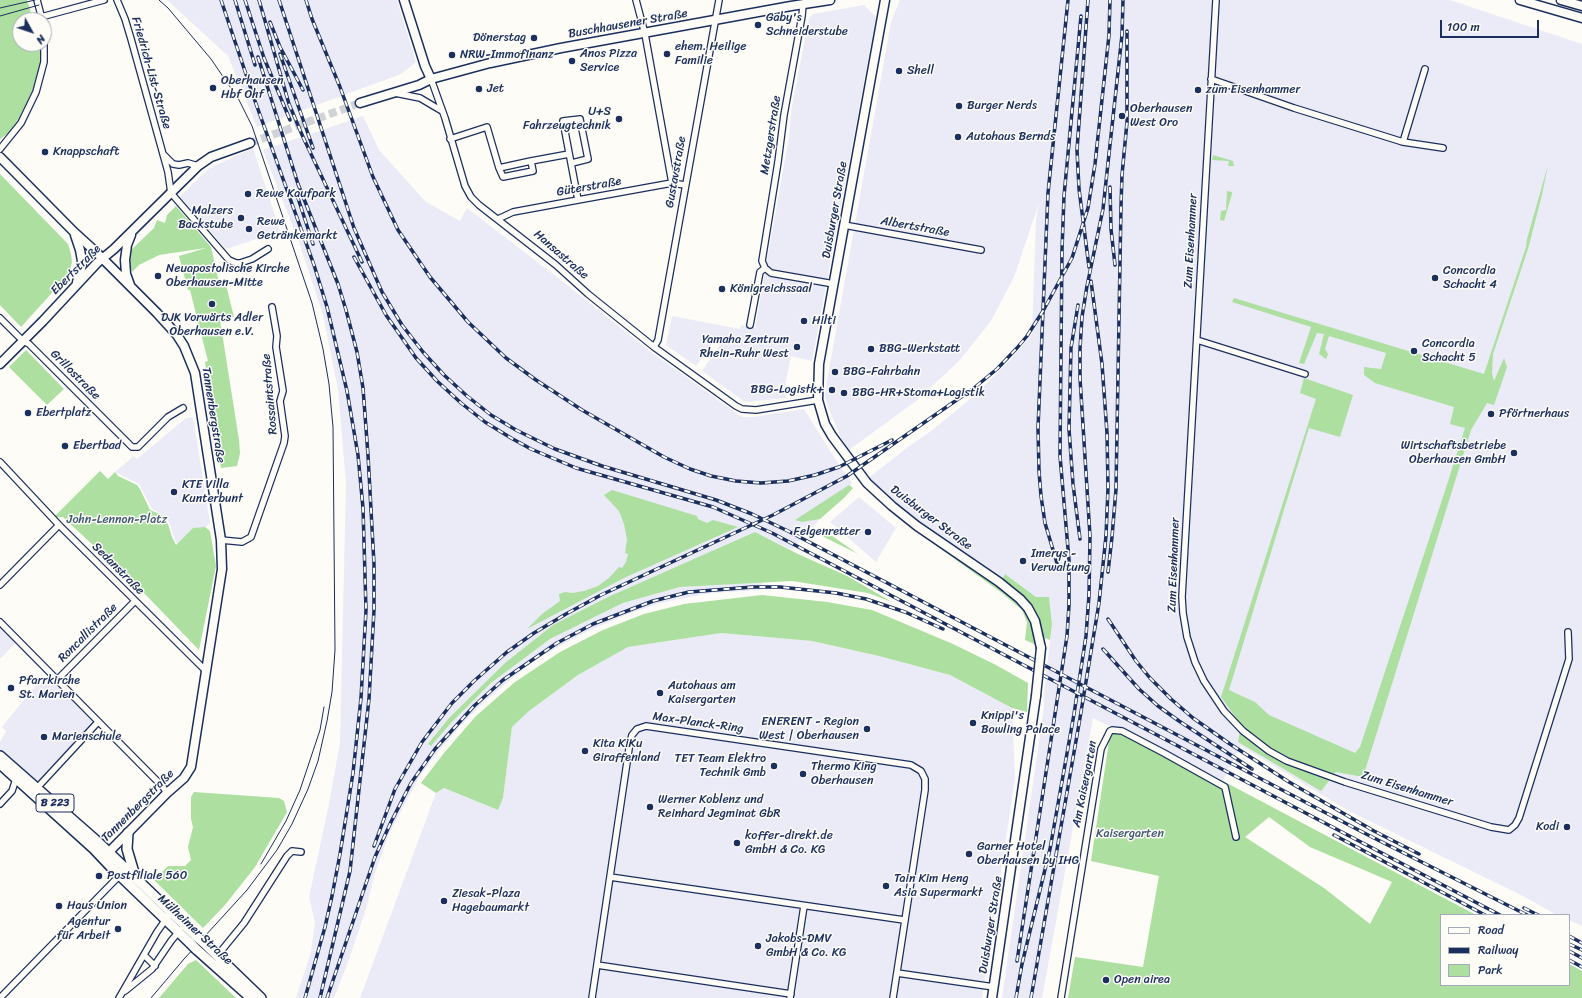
<!DOCTYPE html>
<meta charset="utf-8">
<style>
body{margin:0}
#map{position:relative;width:1582px;height:998px;overflow:hidden;background:#fdfcf7;font-family:Sriracha,sans-serif}
canvas{display:block}
.legend{position:absolute;left:1440px;top:914px;width:130px;height:72px;box-sizing:border-box;background:#fdfcf7;border:1px solid #a3aaba;margin:0;padding:5px 7px;list-style:none;font-size:12px;color:#1b2f5e}
.legend li{display:flex;align-items:center;gap:8px;height:20px}
.legend b{width:20px;border:1px solid #a3aaba}
.north{position:absolute;left:12px;top:12px;width:40px;height:40px;box-sizing:border-box;background:#fdfcf7;border:1px solid #a3aaba;border-radius:50%;rotate:130deg;font-size:11px;font-weight:700;line-height:16px;text-align:center;color:#1b2f5e}
.north::after{content:'';display:block;margin:auto;width:14px;height:18px;background:#1b2f5e;clip-path:polygon(50% 0,100% 100%,50% 72%,0 100%)}
.scale{position:absolute;left:1440px;top:20px;width:99px;height:18px;box-sizing:border-box;border:2px solid #1b2f5e;border-top:0;padding-left:5px;font-size:12px;line-height:14px;white-space:nowrap;color:#1b2f5e;-webkit-text-stroke:3px #fdfcf7;paint-order:stroke}
</style>
<div id="map">
<canvas width="1582" height="998"></canvas>
<ul class="legend">
<li><b style="height:5px;background:#fdfcf7"></b>Road</li>
<li><b style="height:5px;background:#1b2f5e"></b>Railway</li>
<li><b style="height:11px;background:#addfa0"></b>Park</li>
</ul>
<div class="north">N</div>
<div class="scale">100 m</div>
</div>
<script>
const g = document.querySelector('canvas').getContext('2d');
g.lineJoin = 'round';
function fillPath(path, color) {
  g.fillStyle = color;
  g.fill(path, 'evenodd');
}
function shape(rows) {
  const path = new Path2D();
  for (const r of rows) {
    path.moveTo(r[0], r[1]);
    for (let i = 2; i < r.length; i += 2) path.lineTo(r[i], r[i + 1]);
  }
  return path;
}
function strokePath(path, color, width, dash) {
  g.strokeStyle = color;
  g.lineWidth = width;
  g.lineCap = dash ? 'butt' : 'round';
  g.setLineDash(dash || []);
  g.stroke(path);
}
function drawText(font, color, halo, rows, align = 'center') {
  g.font = font + ' Sriracha,sans-serif';
  g.lineWidth = 3;
  g.setLineDash([]);
  g.textBaseline = 'middle';
  g.strokeStyle = halo;
  g.fillStyle = color;
  for (const [text, x, y, turn = 0] of rows) {
    g.save();
    g.translate(x, y);
    g.rotate((+turn || 0) * Math.PI / 180);
    g.textAlign = isNaN(turn) ? turn : align;
    if (halo) g.strokeText(text, 0, 0);
    g.fillText(text, 0, 0);
    g.restore();
  }
}
fillPath(shape([
 [167,0,397,0,416,62,401,74,257,127,228,56],
 [900,0,1450,0,1582,44,1582,926,1569,920,1569,915,1557,915,1521,895,1349,811,1241,746,1223,781,1093,718,1042,998,1002,998,1044,707,1044,694,1052,624,1049,597,1036,597,1005,574,1001,582,900,510,867,479,908,447,931,431,974,396,1011,359,1032,334,1036,219,1039,203,1014,277,991,321,959,361,916,401,849,450,841,438,828,407,825,396,827,381,891,22],
 [864,5,876,17,812,361,791,356,785,385,786,398,745,402,702,371,720,345,712,343,696,366,666,345,672,316,740,329,741,325,755,328,789,137,792,106,809,18,813,14],
 [363,116,379,150,426,202,460,221,467,208,562,281,651,352,742,417,753,417,804,409,832,454,852,483,792,550,755,532,553,625,506,662,449,718,431,746,451,723,491,683,550,639,623,603,680,587,763,582,760,590,711,593,684,598,657,604,628,614,588,631,534,660,485,701,461,725,432,759,418,779,389,834,375,873,366,909,348,962,334,998,296,998,311,952,315,922,309,897,328,809,340,743,346,483,338,389,323,315,300,245,263,150],
 [253,148,280,231,226,249,181,198,181,195,208,169],
 [193,417,210,523,182,551,175,540,171,527,166,517,152,509,139,484,115,472,134,456,137,459,186,418],
 [859,497,896,528,876,562,830,522],
 [0,627,16,643,0,659],
 [721,633,812,641,879,656,950,675,1012,708,1015,778,982,998,360,998,436,793,444,788,498,810,503,798,512,727,529,711,578,675,628,647],
 [54,676,98,722,37,788,0,756,0,742,6,731,2,727,31,691,45,677]
]), '#eaebf6');
fillPath(shape([
 [0,0,27,0,32,16,36,20,20,20,20,44,41,44,42,57,33,89,19,118,10,132,0,139],
 [1213,155,1233,161,1234,166,1228,166,1229,161,1212,160],
 [1548,165,1542,195,1528,249,1493,354,1492,374,1494,381,1504,358,1507,367,1494,405,1487,403,1471,430,1363,777,1336,772,1321,791,1238,742,1241,725,1221,697,1316,399,1300,393,1304,378,1353,395,1340,437,1309,428,1229,690,1255,702,1269,715,1355,753,1360,747,1444,494,1465,428,1450,424,1454,407,1375,383,1364,375,1364,367,1381,369,1386,353,1329,336,1325,349,1328,354,1326,359,1319,354,1324,334,1317,333,1304,364,1299,363,1311,327,1232,302,1234,298,1484,374,1526,247,1527,239],
 [0,174,68,244,71,254,72,262,69,274,21,327,0,305],
 [1227,191,1232,192,1232,194,1224,221,1220,220,1221,211,1226,210],
 [176,206,211,247,219,283,225,281,234,317,220,320,239,440,240,453,237,466,221,468,205,362,208,361,190,290,188,290,179,256,206,248,159,255,139,265,132,272,130,264,131,250,154,228,157,220,165,223,167,215],
 [26,350,64,389,47,405,9,367],
 [100,471,108,479,115,472,118,476,137,485,140,489,150,510,162,515,167,521,172,537,176,545,193,528,205,527,210,531,216,566,199,650,145,594,63,517,54,517],
 [849,485,853,488,844,498,820,519,802,522,795,520],
 [612,490,697,516,698,519,707,523,713,520,738,527,624,578,527,629,542,614,560,601,559,594,565,592,572,593,584,591,598,586,609,578,619,567,622,568,626,562,628,554,625,553,627,540,624,524,619,511,604,495],
 [876,493,1001,582,1005,574,1036,597,1049,597,1052,624,1050,640,1043,637,1043,648,1025,640,1027,622,1022,610,1002,593,934,544,873,496],
 [808,529,818,529,832,536,858,554],
 [755,532,798,554,847,576,892,602,868,593,792,581,680,587,623,603,550,639,491,683,451,723,431,746,428,744,449,718,506,662,553,625,608,597],
 [762,595,827,602,872,610,953,644,996,665,1028,683,1027,712,1012,708,950,675,879,656,812,641,721,633,628,647,578,675,529,711,512,727,503,798,498,810,444,788,436,793,421,783,444,753,476,716,515,682,560,652,603,630,644,614,684,604],
 [1111,728,1223,781,1476,915,1441,915,1441,985,1569,985,1569,964,1582,971,1582,998,1068,998,1075,957,1143,967,1159,876,1091,861],
 [1269,817,1310,847,1392,882,1370,924,1324,888,1245,837],
 [194,792,279,798,284,801,287,812,255,867,225,905,203,928,154,880,168,866,185,866,191,860,188,847,193,827,191,819,191,797],
 [196,960,236,998,159,998,188,964]
]), '#addfa0');
strokePath(shape([
 [250,143,360,103]
]), '#d0d3d8', 8, [8, 4]);
const street = shape([
 [37,0,42,19],
 [117,0,125,19,131,39,168,172,171,193,229,260,236,263,240,263,252,259,268,249],
 [636,0,645,34,672,183],
 [1216,0,1182,597,1183,613,1187,637,1195,662,1204,681,1224,711,1243,731,1269,751,1287,761,1345,782,1491,827,1509,830,1515,825,1519,818,1569,659,1568,632],
 [803,5,802,16,784,115,778,162,762,261,765,268,771,273,834,284],
 [41,17,104,0],
 [431,79,445,118,465,186,471,197,479,205,556,265,588,294,654,347,736,406,742,409,756,410,818,400],
 [1211,79,1294,108,1403,142,1425,69],
 [395,93,420,98,442,111],
 [450,139,487,127,499,168],
 [1403,142,1443,148],
 [0,149,21,123,36,92,44,62,44,39],
 [164,155,173,164,179,165,188,163,198,166],
 [531,161,499,168,503,177,533,171,531,161,569,154],
 [572,163,588,159,580,119,563,121,578,200],
 [498,219,513,212,578,200,672,183,685,185],
 [844,225,981,250],
 [0,318,23,341,29,344,132,447,138,447,168,417,183,408],
 [750,325,760,272,765,268],
 [1197,340,1305,374],
 [654,347,658,340,719,0],
 [0,462,59,525,206,671],
 [221,540,242,542,251,537,284,443,285,436,280,401,283,391,276,347,277,336,272,307],
 [0,585,59,525],
 [0,622,163,787,167,793],
 [57,680,135,601],
 [37,788,98,722],
 [0,804,12,791,16,779],
 [610,877,904,920],
 [144,955,155,966],
 [217,956,244,923,287,856,292,851,301,852],
 [597,965,791,994],
 [897,973,994,987],
 [125,991,152,969,171,941,180,930],
 [0,998,120,875],
 [119,998,157,932,171,912],
 [592,998,630,742,632,735,637,729,646,726,911,765,921,771,925,779,925,790,893,998],
 [790,998,804,906],
 [1061,998,1101,749,1110,731,1112,730,1122,731,1164,753,1225,787,1236,837]
]);
const secondary = shape([
 [404,0,425,66,431,79],
 [885,0,819,364,818,400,825,424,832,436,867,483,892,506,917,526,999,582,1020,599,1028,608,1035,621,1041,648],
 [1520,0,1582,18],
 [1561,0,1582,6],
 [360,103,419,85,431,79,490,63,561,48,791,6,830,0],
 [0,157,74,232,96,252,157,313,177,335,184,346,195,373,221,540,222,569,191,767,184,778,167,793,105,856],
 [75,235,80,250,82,261,81,269,77,282],
 [130,285,126,274,125,260,127,245,131,235],
 [0,364,43,321,97,263,114,249,198,166,211,157,250,143],
 [992,998,1036,696]
]);
const primary = shape([
 [0,756,99,843,196,936],
 [0,764,94,849,112,868,190,943],
 [128,833,127,849,135,876],
 [203,942,261,998],
 [196,949,251,998]
]);
strokePath(street, '#1b2f5e', 8);
strokePath(secondary, '#1b2f5e', 11);
strokePath(primary, '#1b2f5e', 12);
strokePath(street, '#fdfcf7', 5.5);
strokePath(secondary, '#fdfcf7', 8);
strokePath(primary, '#fdfcf7', 9);
strokePath(shape([
 [0,8,35,0],
 [0,16,39,5],
 [261,864,286,821,300,790,320,730,324,707],
 [151,998,184,959,247,890,277,850,292,824,308,789,318,761,327,721,332,692,335,650,333,427,329,384,323,349,312,303,252,126,239,100,211,59,168,8,159,0]
]), '#1b2f5e', 1);
const rail = shape([
 [221,0,255,101,314,265,327,307,347,391,358,455,363,508,366,610,361,698,353,773,340,854,332,896,325,927,305,998],
 [235,0,255,65],
 [245,0,264,58,290,120],
 [259,0,289,104,303,137,362,262],
 [279,0,354,228,382,292,402,325,423,352,444,375,467,396,491,415,516,430,555,449,602,466,716,500,752,514,788,531,1370,836,1527,915],
 [306,0,312,19,340,87,373,177,398,230,430,277,468,322,506,358,536,380,582,410,664,457,690,469,711,476,736,481,761,483,788,481,815,475,839,467,892,440],
 [1088,0,1077,150,1079,189,1089,267],
 [270,22,280,47,303,90],
 [280,54,313,148],
 [258,57,298,184,338,284,346,310,357,352,363,388,368,455,374,564,374,610,369,699,350,871,320,998],
 [1110,187,1111,229,1115,265],
 [297,195,313,244],
 [354,257,386,315,416,358,437,381,461,403,485,422,511,438,531,449,576,468,713,507,772,533,1500,915],
 [1078,305,1071,348,1069,429,1073,484,1080,539],
 [1059,570,1045,523,1041,496,1039,471,1038,428,1048,193,1068,0],
 [1108,572,1112,537,1116,489,1121,206,1122,175,1127,122,1127,31],
 [1108,619,1136,661,1150,678,1171,699,1193,718,1230,744,1289,782,1374,831,1419,854],
 [1103,649,1139,689,1158,706,1179,721,1252,769],
 [1334,835,1485,915],
 [374,846,395,789,422,742,452,703,474,681,507,652,534,633,566,614,601,595,773,515,847,476,974,388,997,369,1017,348,1027,336,1043,311,1072,258,1088,208,1095,164,1109,35,1110,0],
 [1524,908,1538,915],
 [1569,936,1582,943],
 [1569,944,1582,950],
 [1569,951,1582,958],
 [1569,960,1582,967],
 [1017,961,1067,636,1069,605,1069,560,1060,456,1062,250,1064,196,1081,16],
 [327,998,375,857,391,822,411,783,435,749,474,706,503,680,557,643,593,624,653,601,689,592,753,587,780,587,836,593,866,599,905,612,943,629],
 [1016,998,1022,964,1050,849,1074,714,1086,636,1089,595,1090,536,1080,378,1080,349,1082,317,1087,286,1103,209,1122,35,1123,0],
 [1031,998,1080,718,1099,603,1106,536,1108,488,1107,433,1102,364,1091,281]
]);
strokePath(rail, '#1b2f5e', 3.5);
strokePath(rail, '#fdfcf7', 2, [6]);
const secondaryBridge = shape([
 [1036,696,1041,648]
]);
const primaryBridge = shape([
 [196,936,203,942],
 [190,943,196,949]
]);
strokePath(secondaryBridge, '#1b2f5e', 11, []);
strokePath(primaryBridge, '#1b2f5e', 12, []);
strokePath(secondaryBridge, '#fdfcf7', 8);
strokePath(primaryBridge, '#fdfcf7', 9);
for (const [x, y, r, color] of [
 [758,25,4,"#1b2f5e"],
 [534,38,4,"#1b2f5e"],
 [667,54,4,"#1b2f5e"],
 [452,55,4,"#1b2f5e"],
 [572,61,4,"#1b2f5e"],
 [899,71,4,"#1b2f5e"],
 [213,88,4,"#1b2f5e"],
 [479,89,4,"#1b2f5e"],
 [1198,90,4,"#1b2f5e"],
 [959,106,4,"#1b2f5e"],
 [1122,116,4,"#1b2f5e"],
 [619,119,4,"#1b2f5e"],
 [958,137,4,"#1b2f5e"],
 [45,152,4,"#1b2f5e"],
 [248,194,4,"#1b2f5e"],
 [241,218,4,"#1b2f5e"],
 [249,229,4,"#1b2f5e"],
 [158,276,4,"#1b2f5e"],
 [1435,278,4,"#1b2f5e"],
 [722,289,4,"#1b2f5e"],
 [212,304,4,"#1b2f5e"],
 [804,321,4,"#1b2f5e"],
 [797,347,4,"#1b2f5e"],
 [871,349,4,"#1b2f5e"],
 [1414,351,4,"#1b2f5e"],
 [835,372,4,"#1b2f5e"],
 [832,390,4,"#1b2f5e"],
 [844,393,4,"#1b2f5e"],
 [28,413,4,"#1b2f5e"],
 [1491,414,4,"#1b2f5e"],
 [65,446,4,"#1b2f5e"],
 [1514,453,4,"#1b2f5e"],
 [174,492,4,"#1b2f5e"],
 [868,532,4,"#1b2f5e"],
 [1023,561,4,"#1b2f5e"],
 [11,688,4,"#1b2f5e"],
 [660,693,4,"#1b2f5e"],
 [973,723,4,"#1b2f5e"],
 [867,729,4,"#1b2f5e"],
 [44,737,4,"#1b2f5e"],
 [585,751,4,"#1b2f5e"],
 [774,766,4,"#1b2f5e"],
 [803,774,4,"#1b2f5e"],
 [650,807,4,"#1b2f5e"],
 [1567,827,4,"#1b2f5e"],
 [737,843,4,"#1b2f5e"],
 [969,854,4,"#1b2f5e"],
 [99,876,4,"#1b2f5e"],
 [886,886,4,"#1b2f5e"],
 [444,901,4,"#1b2f5e"],
 [59,906,4,"#1b2f5e"],
 [118,929,4,"#1b2f5e"],
 [758,946,4,"#1b2f5e"],
 [1106,980,4,"#1b2f5e"]
]) {
  const dot = new Path2D();
  dot.arc(x, y, r, 0, 2 * Math.PI);
  g.fillStyle = color;
  g.fill(dot);
  strokePath(dot, '#fdfcf7', 1.5);
}
for (const [x, y, w] of [
 [55,803,38]
]) {
  const box = new Path2D();
  box.roundRect(x - w / 2, y - 9, w, 18, 3);
  g.fillStyle = '#fdfcf7';
  g.fill(box);
  strokePath(box, '#1b2f5e', 1);
}
drawText('bold 11px', '#1b2f5e', null, [
 ["B 223",55,803]
]);
drawText('12px', '#1b2f5e', '#fdfcf7', [
 ["Gaby's",766,18],
 ["Schneiderstube",766,32],
 ["Dönerstag",526,38,"right"],
 ["ehem. Heilige",675,47],
 ["Familie",675,61],
 ["Anos Pizza",580,54],
 ["Service",580,68],
 ["NRW-Immofinanz",460,55],
 ["Shell",907,71],
 ["Oberhausen",221,81],
 ["Hbf Ohf",221,95],
 ["Jet",487,89],
 ["zum Eisenhammer",1206,90],
 ["Burger Nerds",967,106],
 ["Oberhausen",1130,109],
 ["West Oro",1130,123],
 ["U+S",611,112,"right"],
 ["Fahrzeugtechnik",611,126,"right"],
 ["Autohaus Bernds",966,137],
 ["Knappschaft",53,152],
 ["Rewe Kaufpark",256,194],
 ["Malzers",233,211,"right"],
 ["Backstube",233,225,"right"],
 ["Rewe",257,222],
 ["Getränkemarkt",257,236],
 ["Neuapostolische Kirche",166,269],
 ["Oberhausen-Mitte",166,283],
 ["Concordia",1443,271],
 ["Schacht 4",1443,285],
 ["Königreichssaal",730,289],
 ["DJK Vorwärts Adler",212,318,"center"],
 ["Oberhausen e.V.",212,332,"center"],
 ["Hilti",812,321],
 ["Yamaha Zentrum",789,340,"right"],
 ["Rhein-Ruhr West",789,354,"right"],
 ["Concordia",1422,344],
 ["Schacht 5",1422,358],
 ["BBG-Werkstatt",879,349],
 ["BBG-Fahrbahn",843,372],
 ["BBG-Logistk+",824,390,"right"],
 ["BBG-HR+Stoma+Logistik",852,393],
 ["Ebertplatz",36,413],
 ["Pförtnerhaus",1499,414],
 ["Ebertbad",73,446],
 ["Wirtschaftsbetriebe",1506,446,"right"],
 ["Oberhausen GmbH",1506,460,"right"],
 ["KTE Villa",182,485],
 ["Kunterbunt",182,499],
 ["Felgenretter",860,532,"right"],
 ["Imerys -",1031,554],
 ["Verwaltung",1031,568],
 ["Pfarrkirche",19,681],
 ["St. Marien",19,695],
 ["Autohaus am",668,686],
 ["Kaisergarten",668,700],
 ["Knippi's",981,716],
 ["Bowling Palace",981,730],
 ["ENERENT - Region",859,722,"right"],
 ["West | Oberhausen",859,736,"right"],
 ["Marienschule",52,737],
 ["Kita KiKu",593,744],
 ["Giraffenland",593,758],
 ["TET Team Elektro",766,759,"right"],
 ["Technik Gmb",766,773,"right"],
 ["Thermo King",811,767],
 ["Oberhausen",811,781],
 ["Werner Koblenz und",658,800],
 ["Reinhard Jegminat GbR",658,814],
 ["Kodi",1559,827,"right"],
 ["koffer-direkt.de",745,836],
 ["GmbH & Co. KG",745,850],
 ["Garner Hotel",977,847],
 ["Oberhausen by IHG",977,861],
 ["Postfiliale 560",107,876],
 ["Tain Kim Heng",894,879],
 ["Asia Supermarkt",894,893],
 ["Ziesak-Plaza",452,894],
 ["Hagebaumarkt",452,908],
 ["Haus Union",67,906],
 ["Agentur",110,922,"right"],
 ["für Arbeit",110,936,"right"],
 ["Jakobs-DMV",766,939],
 ["GmbH & Co. KG",766,953],
 ["Open airea",1114,980]
], 'left');
drawText('12px', '#1b2f5e', '#fdfcf7', [
 ["Buschhausener Straße",628,24,-10],
 ["Friedrich-List-Straße",151,73,74],
 ["Metzgerstraße",771,135,-81],
 ["Gustavstraße",676,172,-80],
 ["Güterstraße",589,187,-10],
 ["Duisburger Straße",835,210,-80],
 ["Albertstraße",915,227,10],
 ["Zum Eisenhammer",1191,241,-87],
 ["Hansastraße",561,255,41],
 ["Ebertstraße",76,270,-45],
 ["Grillostraße",75,375,45],
 ["Rossaintstraße",270,394,-95],
 ["Tannenbergstraße",213,415,81],
 ["Duisburger Straße",931,518,37],
 ["Zum Eisenhammer",1174,565,-88],
 ["Sedanstraße",118,569,45],
 ["Roncallistraße",88,633,-45],
 ["Max-Planck-Ring",698,723,8],
 ["Am Kaisergarten",1085,784,-79],
 ["Zum Eisenhammer",1407,789,17],
 ["Tannenbergstraße",138,806,-45],
 ["Duisburger Straße",991,925,-81],
 ["Mülheimer Straße",195,930,43]
]);
drawText('12px', '#405b6e', '#fdfcf7', [
 ["John-Lennon-Platz",117,520],
 ["Kaisergarten",1130,834]
]);
</script>
